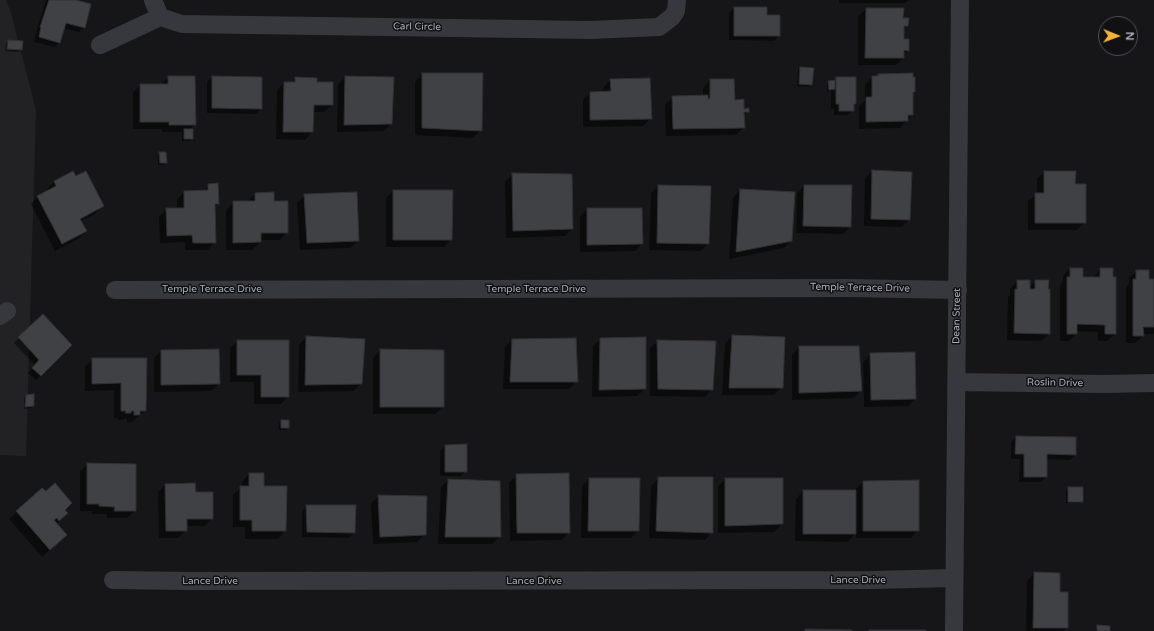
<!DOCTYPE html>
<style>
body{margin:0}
#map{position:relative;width:1154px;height:631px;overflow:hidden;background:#161618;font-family:"Varela Round",sans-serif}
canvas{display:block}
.north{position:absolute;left:1098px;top:16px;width:40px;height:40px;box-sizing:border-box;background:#111113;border:1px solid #4d4f55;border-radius:50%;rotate:91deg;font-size:11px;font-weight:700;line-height:16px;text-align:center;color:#a8adb8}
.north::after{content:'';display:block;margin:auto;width:14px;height:18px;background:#f2b134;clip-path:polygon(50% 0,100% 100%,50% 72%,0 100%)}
</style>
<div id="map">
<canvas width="1154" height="631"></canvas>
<div class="north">N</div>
</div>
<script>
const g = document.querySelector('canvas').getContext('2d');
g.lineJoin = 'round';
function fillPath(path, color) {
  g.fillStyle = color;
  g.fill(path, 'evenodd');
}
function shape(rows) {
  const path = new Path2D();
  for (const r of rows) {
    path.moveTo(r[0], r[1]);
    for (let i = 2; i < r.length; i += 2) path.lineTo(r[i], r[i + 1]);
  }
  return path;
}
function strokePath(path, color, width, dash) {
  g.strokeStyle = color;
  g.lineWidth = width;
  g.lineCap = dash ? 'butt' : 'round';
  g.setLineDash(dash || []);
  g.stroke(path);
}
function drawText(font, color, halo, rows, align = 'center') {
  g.font = font + ' "Varela Round",sans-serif';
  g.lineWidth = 3;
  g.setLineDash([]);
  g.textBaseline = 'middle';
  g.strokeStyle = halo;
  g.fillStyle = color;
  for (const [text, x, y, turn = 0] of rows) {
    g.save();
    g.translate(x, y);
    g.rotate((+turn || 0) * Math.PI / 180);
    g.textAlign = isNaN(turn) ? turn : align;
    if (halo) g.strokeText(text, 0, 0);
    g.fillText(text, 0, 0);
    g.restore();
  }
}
fillPath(shape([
 [0,0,6,0,11,13,36,110,26,456,0,455]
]), '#222225');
fillPath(shape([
 [46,0,72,0,84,28,79,32,63,28,60,42,55,47,34,42,39,21,40,20],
 [839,0,909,0,905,3,839,3],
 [734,8,766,16,779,36,774,41,729,40,729,13],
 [866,9,903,9,902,19,907,25,903,30,903,40,908,50,903,55,903,58,896,65,858,65,858,16],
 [8,41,22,42,21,50,19,52,5,51,6,43],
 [800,68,811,85,809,87,797,86,798,70],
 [423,74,481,130,473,138,415,135,415,82],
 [879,75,914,91,912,93,912,115,900,128,859,129,859,106,865,100,865,85,872,77,876,77],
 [169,77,195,124,189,130,192,139,190,141,182,141,182,132,162,132,162,129,133,129,133,93,140,85,161,85],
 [212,77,261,109,256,114,207,113,207,82],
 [345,77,391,124,384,131,337,132,338,85],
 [295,78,315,83,332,105,324,112,312,112,312,132,305,140,276,139,277,90,284,83,291,83],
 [836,78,855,104,853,106,853,110,848,115,834,115,834,109,831,109,831,91,827,91,827,84,829,81,833,81],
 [610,80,651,118,643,126,583,127,583,100,590,93,603,92,603,88],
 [710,80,743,110,748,111,743,116,744,127,736,135,666,136,665,105,673,97,703,96,703,88],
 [160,153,166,162,164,165,158,165,158,155],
 [872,171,910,219,902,227,864,226,865,179],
 [1044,172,1074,185,1085,222,1077,230,1028,230,1028,201,1037,194,1037,179],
 [513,174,572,229,565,236,506,238,505,182],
 [75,177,102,206,95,214,80,221,86,231,78,239,55,251,31,204,38,196,48,191,47,189,54,182],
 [209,185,218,204,215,207,215,242,208,250,185,250,185,242,160,243,159,217,167,209,177,209,177,199,185,192,202,192],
 [658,186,708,244,701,251,649,250,651,193],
 [804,186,850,227,843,234,796,233,797,193],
 [740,190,791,240,784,248,729,259,733,198],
 [393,191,451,239,444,247,386,247,386,198],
 [255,194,272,202,287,232,280,240,260,240,260,242,252,250,226,250,226,210,234,202,248,201],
 [305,195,358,240,350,248,300,250,297,203],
 [587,209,641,209,642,244,635,251,580,252,580,217],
 [1070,269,1082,278,1093,278,1100,269,1115,334,1107,341,1098,341,1098,332,1076,331,1076,334,1069,341,1060,341,1060,285,1063,282,1063,276],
 [1137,271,1148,280,1154,280,1154,334,1143,334,1143,336,1135,343,1126,343,1126,287,1129,284,1129,278],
 [1017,281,1029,288,1035,281,1049,334,1041,341,1007,340,1008,297,1010,295,1010,289],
 [732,336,782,387,774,395,722,395,725,344],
 [306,337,361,384,353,391,298,392,299,345],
 [19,338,71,345,36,380,28,373,35,365,14,343],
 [601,339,645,389,637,396,592,397,593,346],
 [512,340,577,381,569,389,503,389,505,347],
 [237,341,288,396,281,404,254,404,254,382,230,382,230,348],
 [658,341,712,389,705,397,650,396,650,348],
 [799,347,861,390,854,398,792,400,792,355],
 [380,350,443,407,435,414,373,414,373,358],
 [161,351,219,384,211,391,154,392,154,358],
 [871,354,915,399,908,406,864,407,863,362],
 [93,359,146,359,145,411,132,422,127,422,127,418,122,420,118,420,118,418,114,418,114,390,85,391,85,366],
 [26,396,33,406,31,408,24,409,24,398],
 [281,421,288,427,286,430,279,430,279,423],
 [1016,437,1075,455,1070,460,1046,459,1046,477,1041,482,1019,482,1020,459,1011,459,1011,442],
 [466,445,466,471,461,476,440,476,440,451,445,446],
 [88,464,135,465,135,511,127,518,107,518,107,514,92,514,92,511,80,511,80,471],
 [249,474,263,487,286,487,285,531,278,539,245,539,245,527,233,527,233,494,242,487,242,482],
 [517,475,569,532,562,540,510,541,509,483],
 [659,478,712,532,705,540,649,538,651,486],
 [589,479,638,531,631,538,581,538,582,486],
 [726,479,782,479,782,524,774,532,718,533,718,486],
 [448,480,500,536,492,544,438,544,441,487],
 [863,482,918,530,911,538,856,538,856,533,848,542,795,541,796,499,803,491,856,491,856,489],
 [166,484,195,493,212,518,205,526,186,526,186,530,178,538,159,538,158,492],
 [1069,488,1082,501,1080,503,1066,503,1066,490],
 [42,489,67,513,56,524,58,542,42,557,9,519],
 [379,496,425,534,417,542,373,544,371,503],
 [307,506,354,533,349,538,302,537,302,511],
 [1034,573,1059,593,1067,628,1063,631,1026,631,1027,581]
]), '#0007');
const building = shape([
 [49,0,76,0,91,4,85,28,66,23,60,43,39,37,41,27,40,27,49,0],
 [734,7,767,7,767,15,780,15,780,36,734,36,734,7],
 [866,8,904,8,903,18,909,18,908,26,904,26,904,39,909,39,909,51,904,50,904,58,865,58,866,8],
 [8,40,23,41,22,50,7,49,8,40],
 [800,67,814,68,812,85,799,84,800,67],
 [422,73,483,73,482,131,422,128,422,73],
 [913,73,913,77,915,77,915,92,913,92,913,115,908,115,908,121,866,122,866,97,872,97,872,76,878,76,878,74,913,73],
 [168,76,195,76,196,125,169,125,169,122,140,122,140,84,168,84,168,76],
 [212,76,262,77,262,109,212,108,212,76],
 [345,76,394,77,392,124,344,125,345,76],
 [295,77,317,78,317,82,333,82,333,105,314,105,313,132,283,132,284,82,295,82,295,77],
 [836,77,856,77,856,104,854,104,854,111,839,111,839,104,836,104,836,77],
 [650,78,652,119,590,120,590,92,611,91,610,79,650,78],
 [710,79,734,79,735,100,744,99,744,109,749,108,749,112,744,112,745,128,673,129,672,96,708,95,708,99,710,98,710,79],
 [835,80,835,89,829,90,828,81,835,80],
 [184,129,193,129,193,139,184,139,184,129],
 [159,152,166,152,167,163,160,163,159,152],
 [872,170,912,172,910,220,871,219,872,170],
 [73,171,76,176,86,171,104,206,80,219,87,231,62,244,37,196,56,186,54,181,73,171],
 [1044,171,1076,171,1075,184,1086,184,1086,223,1035,223,1035,193,1044,193,1044,171],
 [512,173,572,174,573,229,513,231,512,173],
 [218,183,219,204,215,204,216,243,193,243,192,235,167,236,166,208,184,208,184,191,208,190,208,184,218,183],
 [658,185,711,186,709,244,657,243,658,185],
 [804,185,852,185,851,227,803,226,804,185],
 [740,189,795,192,792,241,736,252,740,189],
 [393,190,453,190,452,240,393,240,393,190],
 [274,192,274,201,288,201,288,233,261,233,261,242,233,243,233,201,255,201,255,193,274,192],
 [357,192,359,241,307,243,304,194,357,192],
 [587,208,642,208,643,244,587,245,587,208],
 [1070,268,1083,268,1083,277,1100,277,1100,268,1113,268,1113,277,1116,277,1116,334,1105,334,1105,325,1077,324,1077,334,1067,334,1067,277,1070,277,1070,268],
 [1136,270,1149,270,1149,279,1154,279,1154,327,1143,327,1144,336,1133,336,1133,279,1136,279,1136,270],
 [1017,280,1030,280,1030,289,1035,289,1035,280,1049,280,1048,289,1050,289,1050,334,1014,333,1015,289,1017,289,1017,280],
 [43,314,72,345,41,376,32,368,39,360,18,337,43,314],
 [732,335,785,337,783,388,729,388,732,335],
 [306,336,365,339,362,384,305,385,306,336],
 [646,337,646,389,599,390,600,338,646,337],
 [576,338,578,382,510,382,512,339,576,338],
 [237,340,289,340,289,397,261,397,261,375,237,375,237,340],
 [657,340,716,341,713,390,658,389,657,340],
 [799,346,859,346,862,391,799,393,799,346],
 [219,349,220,384,161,385,161,350,219,349],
 [380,349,444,350,444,407,380,407,380,349],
 [915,352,916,399,871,400,870,353,915,352],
 [92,358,147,358,146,411,140,411,140,415,134,415,134,411,131,411,131,413,125,413,126,411,121,411,121,383,92,384,92,358],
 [34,394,34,406,25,407,26,395,34,394],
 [281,420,289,420,289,428,281,428,281,420],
 [1016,436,1076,437,1076,455,1047,454,1047,477,1024,477,1024,454,1015,454,1016,436],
 [467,444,467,472,445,472,445,445,467,444],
 [87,463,136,464,136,511,114,511,115,507,99,506,99,504,87,504,87,463],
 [249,473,264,473,264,486,287,486,286,531,252,531,252,520,240,520,240,486,249,486,249,473],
 [569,473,570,533,517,533,516,474,569,473],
 [658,477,713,477,713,533,656,531,658,477],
 [589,478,640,478,639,531,588,531,589,478],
 [725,478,783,478,783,524,725,526,725,478],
 [448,479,500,481,501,537,445,537,448,479],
 [919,480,919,531,863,531,863,481,919,480],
 [55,483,72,503,65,510,68,513,59,521,57,518,54,520,67,535,50,550,16,511,42,488,46,491,55,483],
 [195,483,196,492,213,492,213,519,187,519,187,531,166,531,165,484,195,483],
 [1068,487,1083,487,1083,502,1068,502,1068,487],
 [803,490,856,490,856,534,803,534,803,490],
 [378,495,427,496,426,535,380,537,378,495],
 [306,505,356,505,355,533,307,532,306,505],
 [1034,572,1060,573,1060,592,1068,592,1068,628,1033,628,1034,572],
 [1097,625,1110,626,1110,631,1097,631,1097,625],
 [805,629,852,630,852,631,805,631,805,629],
 [869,630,926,630,926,631,869,631,869,630]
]);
fillPath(building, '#404145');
strokePath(building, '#303034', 1);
strokePath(shape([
 [153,0,160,17,182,24,590,30,659,27,672,17,676,11,677,0],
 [100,45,160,17],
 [115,290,847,288,958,290],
 [0,316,7,311],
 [957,382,1104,384,1154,383],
 [113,580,188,581,873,580,954,578],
 [954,631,960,0]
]), '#37383d', 18);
drawText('10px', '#a8adb8', '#111113', [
 ["Carl Circle",417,27,1],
 ["Temple Terrace Drive",860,288,1],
 ["Temple Terrace Drive",212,289],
 ["Temple Terrace Drive",536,289],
 ["Dean Street",957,316,-89],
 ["Roslin Drive",1055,383,1],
 ["Lance Drive",858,580],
 ["Lance Drive",210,581],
 ["Lance Drive",534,581]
]);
</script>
